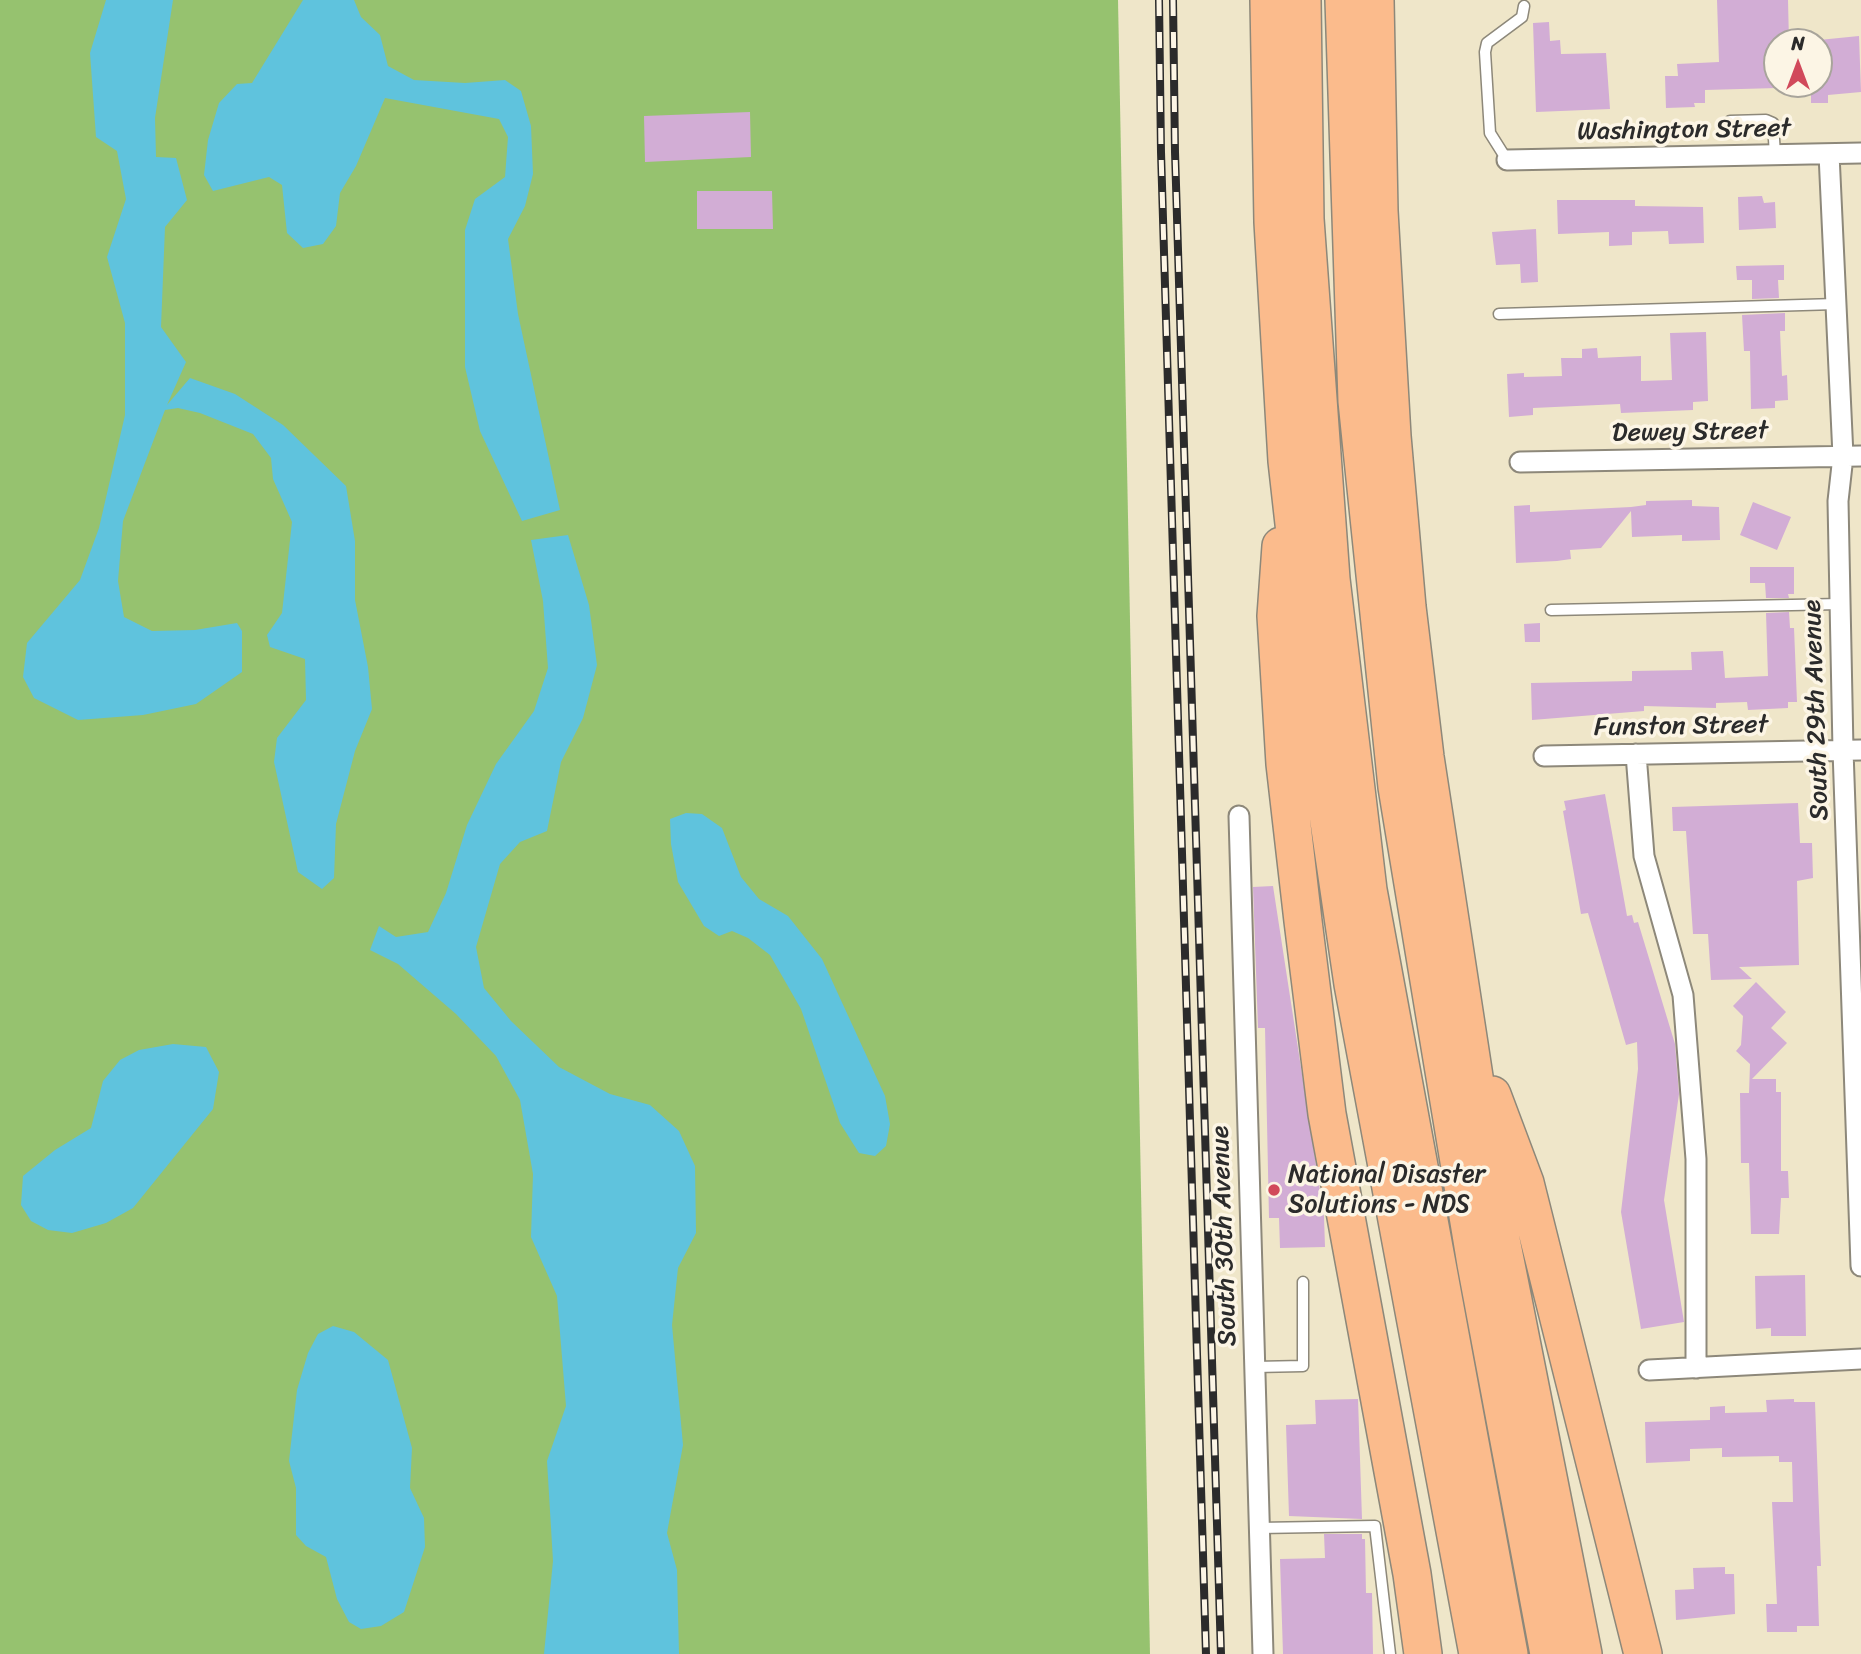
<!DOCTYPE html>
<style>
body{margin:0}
#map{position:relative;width:1861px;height:1654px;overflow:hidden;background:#efe6c9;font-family:Sriracha,sans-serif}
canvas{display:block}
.north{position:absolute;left:1763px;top:28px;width:70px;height:70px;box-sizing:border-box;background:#fcf5e5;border:2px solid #a8a49b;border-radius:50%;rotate:0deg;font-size:19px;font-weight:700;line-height:28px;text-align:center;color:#2b2b2b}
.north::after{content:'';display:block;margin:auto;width:24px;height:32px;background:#d1495b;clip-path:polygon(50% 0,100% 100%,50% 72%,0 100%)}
</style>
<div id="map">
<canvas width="1861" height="1654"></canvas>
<div class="north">N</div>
</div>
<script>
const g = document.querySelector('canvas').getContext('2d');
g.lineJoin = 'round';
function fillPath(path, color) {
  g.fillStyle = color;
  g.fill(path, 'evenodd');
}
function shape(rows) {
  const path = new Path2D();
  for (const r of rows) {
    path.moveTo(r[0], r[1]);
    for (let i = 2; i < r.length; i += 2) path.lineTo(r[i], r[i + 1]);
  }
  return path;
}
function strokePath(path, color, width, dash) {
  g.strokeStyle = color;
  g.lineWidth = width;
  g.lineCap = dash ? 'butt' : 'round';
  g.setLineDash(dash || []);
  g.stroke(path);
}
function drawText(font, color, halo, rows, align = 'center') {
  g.font = font + ' Sriracha,sans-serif';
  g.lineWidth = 7;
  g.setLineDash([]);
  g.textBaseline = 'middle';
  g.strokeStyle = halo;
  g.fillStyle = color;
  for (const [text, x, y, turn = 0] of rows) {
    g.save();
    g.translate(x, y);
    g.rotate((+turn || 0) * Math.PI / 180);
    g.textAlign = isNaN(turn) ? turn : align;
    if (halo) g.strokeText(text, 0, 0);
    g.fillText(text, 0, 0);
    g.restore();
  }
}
fillPath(shape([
 [0,0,1118,0,1150,1654,0,1654]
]), '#96c26f');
fillPath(shape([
 [106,0,173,0,155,118,156,157,176,158,187,200,165,227,161,327,186,362,167,405,190,378,235,394,283,425,346,486,355,541,355,600,368,667,372,709,355,751,336,824,334,878,322,889,298,872,274,762,277,738,306,700,305,659,270,647,267,635,282,613,292,522,273,479,271,458,253,434,200,413,178,408,165,410,123,521,118,581,124,617,152,631,195,630,237,623,242,631,242,672,196,704,143,715,78,720,34,698,23,677,27,643,80,580,99,528,125,415,125,323,107,257,126,199,117,151,96,137,90,53],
 [303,0,354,0,361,17,380,35,388,66,414,80,465,83,505,80,521,91,531,126,533,174,525,206,508,239,518,314,560,510,522,521,480,431,465,367,465,230,475,199,505,177,508,137,499,119,385,98,356,166,340,193,336,226,323,244,303,248,287,233,282,185,269,177,213,191,204,175,208,140,219,103,237,84,252,83],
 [568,535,589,605,597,665,583,718,561,762,547,831,520,842,500,864,476,947,484,988,511,1021,559,1067,610,1094,650,1105,679,1131,695,1166,696,1233,678,1268,672,1325,683,1445,667,1533,677,1570,679,1654,544,1654,553,1561,547,1461,566,1406,557,1296,531,1237,533,1174,520,1100,496,1056,456,1014,398,964,370,950,379,926,396,937,428,932,446,893,467,825,496,764,534,711,548,668,543,601,531,540],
 [686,813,702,814,722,828,741,877,759,899,788,916,822,959,885,1096,890,1124,886,1146,875,1156,859,1153,840,1123,801,1009,770,955,748,938,732,931,719,936,704,926,678,882,671,844,670,819],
 [173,1044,206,1047,219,1072,213,1109,133,1208,106,1223,72,1233,48,1230,31,1221,21,1205,23,1176,55,1150,91,1128,103,1081,120,1060,139,1050],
 [333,1326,354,1332,388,1360,412,1448,410,1488,424,1518,425,1547,404,1612,381,1626,361,1629,349,1622,337,1599,326,1557,306,1546,296,1535,296,1488,289,1461,297,1390,308,1353,318,1334]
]), '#5fc3dd');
fillPath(shape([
 [1717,0,1788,0,1789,42,1777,42,1777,88,1705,90,1705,103,1694,103,1695,107,1666,108,1665,76,1678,76,1677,64,1719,62],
 [1549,22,1550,41,1560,40,1561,54,1606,53,1610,109,1536,112,1533,23],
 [1859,36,1861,92,1828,95,1828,103,1811,103,1811,84,1819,84,1819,40],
 [750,112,751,157,645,162,644,116],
 [697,191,772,191,773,229,697,229],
 [1762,196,1764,203,1775,202,1776,228,1739,230,1738,197],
 [1557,200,1635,200,1635,206,1703,207,1704,243,1669,244,1668,231,1632,232,1632,245,1609,246,1609,232,1558,234],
 [1536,229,1538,282,1521,283,1520,264,1496,265,1492,232],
 [1784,265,1784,280,1778,280,1779,298,1752,299,1752,280,1737,280,1736,266],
 [1785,313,1785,331,1780,331,1782,376,1787,375,1788,400,1775,401,1775,408,1751,409,1750,351,1744,351,1742,315],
 [1706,332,1708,401,1693,402,1693,410,1621,413,1620,404,1533,408,1533,415,1509,417,1507,374,1524,373,1524,377,1562,376,1561,358,1582,358,1582,349,1597,348,1598,358,1641,356,1641,381,1672,380,1670,333],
 [1692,500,1692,506,1719,507,1720,540,1682,541,1682,535,1632,537,1631,511,1601,548,1570,550,1571,559,1557,561,1516,563,1514,506,1530,505,1530,512,1631,507,1646,505,1646,501],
 [1753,502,1791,517,1777,550,1740,535],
 [1750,567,1794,567,1794,594,1788,594,1789,598,1766,598,1765,583,1750,583],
 [1789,612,1790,628,1794,628,1797,702,1788,702,1788,708,1748,710,1747,702,1716,703,1716,708,1644,706,1644,711,1532,720,1531,683,1632,681,1632,671,1692,670,1691,652,1723,651,1725,678,1768,676,1766,613],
 [1540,623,1540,642,1525,642,1524,624],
 [1605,794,1627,916,1632,915,1634,923,1638,922,1675,1044,1679,1094,1664,1200,1684,1322,1641,1329,1621,1212,1638,1069,1637,1042,1626,1045,1588,913,1581,914,1563,811,1566,810,1564,801],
 [1798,803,1800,843,1812,843,1813,878,1797,881,1799,965,1739,967,1752,979,1711,980,1708,934,1693,934,1686,831,1673,831,1672,807],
 [1273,886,1324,1217,1325,1247,1280,1248,1279,1218,1269,1218,1265,1028,1258,1028,1253,887],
 [1756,982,1786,1012,1771,1028,1787,1043,1752,1079,1776,1079,1776,1092,1781,1092,1781,1171,1788,1171,1789,1198,1781,1198,1779,1234,1751,1234,1749,1163,1741,1163,1740,1093,1749,1093,1750,1064,1736,1051,1741,1045,1743,1016,1733,1006],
 [1805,1275,1806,1336,1771,1336,1771,1328,1756,1329,1755,1276],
 [1358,1399,1362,1519,1289,1516,1286,1425,1316,1424,1315,1400],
 [1794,1399,1794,1402,1815,1402,1821,1566,1817,1566,1819,1626,1797,1626,1797,1632,1767,1632,1766,1604,1777,1604,1772,1502,1793,1502,1792,1462,1779,1462,1779,1456,1722,1457,1722,1448,1690,1449,1690,1461,1646,1463,1645,1422,1710,1420,1710,1407,1725,1406,1725,1413,1767,1412,1766,1400],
 [1324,1534,1362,1534,1362,1539,1365,1539,1366,1593,1372,1593,1373,1654,1283,1654,1280,1559,1325,1558],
 [1725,1567,1725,1574,1734,1574,1735,1614,1676,1620,1675,1590,1694,1589,1693,1568]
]), '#d2add5');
const lane = shape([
 [1730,121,1766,120,1773,123,1775,155],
 [1507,160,1490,133,1485,52,1487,43,1522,17,1524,6],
 [1499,314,1836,304],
 [1551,610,1840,604],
 [1255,1367,1303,1366,1303,1282],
 [1259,1528,1375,1526,1390,1654]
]);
const street = shape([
 [1829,154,1843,456,1838,501,1843,750,1861,1266],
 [1507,160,1861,153],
 [1520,462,1861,456],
 [1636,754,1644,856,1683,995,1696,1159,1696,1368],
 [1544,756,1861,750],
 [1239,816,1263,1654],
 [1649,1370,1861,1359]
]);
const highway = shape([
 [1269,0,1273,222,1287,461,1322,774,1353,984,1478,1654],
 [1302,0,1305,219,1331,579,1368,890,1509,1654],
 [1344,0,1357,401,1397,787,1476,1264,1549,1654],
 [1375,0,1379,211,1392,436,1407,607,1425,757,1492,1194,1583,1654],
 [1281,546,1276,616,1285,764,1303,921,1327,1114,1412,1574,1423,1654],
 [1492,1095,1525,1183,1643,1654]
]);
strokePath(lane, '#8d887a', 13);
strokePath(street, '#8d887a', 23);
strokePath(highway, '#8d887a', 40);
strokePath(lane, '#fff', 10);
strokePath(street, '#fff', 19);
strokePath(highway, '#fbbb8c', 37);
const rail = shape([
 [1159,0,1161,152,1206,1654],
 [1173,0,1175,152,1221,1654]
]);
strokePath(rail, '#2b2b2b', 8);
strokePath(rail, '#fcf5e5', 5, [16]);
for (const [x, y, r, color] of [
 [1274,1190,7,"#d1495b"]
]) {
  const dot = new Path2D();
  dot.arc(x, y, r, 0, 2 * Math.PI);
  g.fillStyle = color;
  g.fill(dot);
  strokePath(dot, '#fcf5e5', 2.5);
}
drawText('26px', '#2b2b2b', '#fcf5e5', [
 ["Washington Street",1684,131,-1],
 ["Dewey Street",1690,433,-1],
 ["South 29th Avenue",1817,710,-92],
 ["Funston Street",1681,727,-1],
 ["South 30th Avenue",1225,1236,-92]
]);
drawText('26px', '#2b2b2b', '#fcf5e5', [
 ["National Disaster",1288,1175],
 ["Solutions - NDS",1288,1205]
], 'left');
</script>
